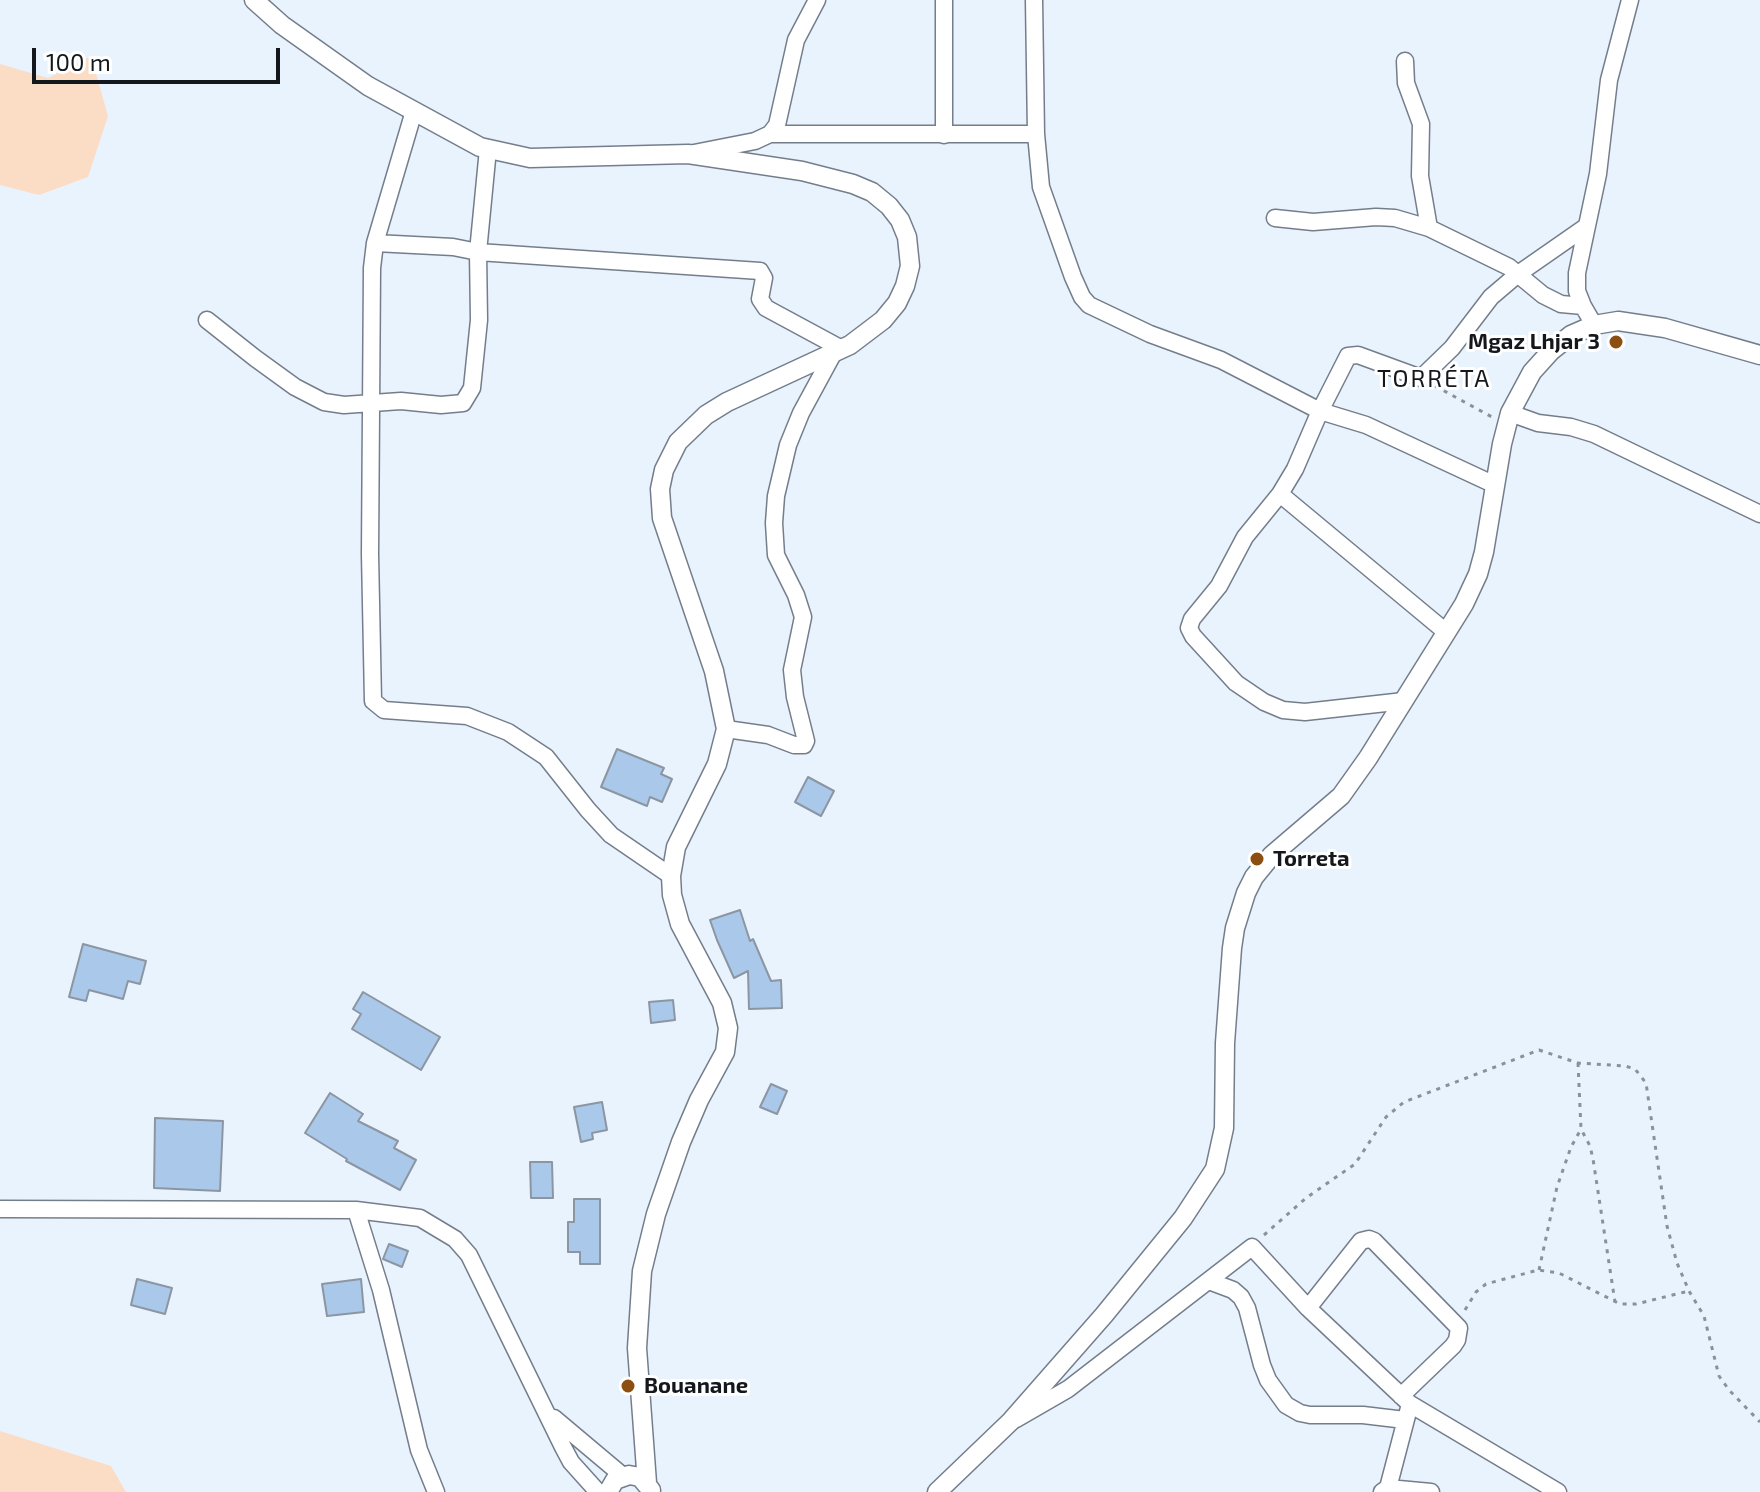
<!DOCTYPE html>
<meta charset="utf-8">
<style>
body{margin:0}
#map{position:relative;width:1760px;height:1492px;overflow:hidden;background:#e9f3fe;font-family:"Exo 2",sans-serif}
canvas{display:block}
.scale{position:absolute;left:32px;top:48px;width:248px;height:36px;box-sizing:border-box;border:4px solid #14181d;border-top:0;padding-left:10px;font-size:24px;line-height:28px;white-space:nowrap;color:#14181d;-webkit-text-stroke:6px #fff;paint-order:stroke}
</style>
<div id="map">
<canvas width="1760" height="1492"></canvas>
<div class="scale">100 m</div>
</div>
<script>
const g = document.querySelector('canvas').getContext('2d');
g.lineJoin = 'round';
function fillPath(path, color) {
  g.fillStyle = color;
  g.fill(path, 'evenodd');
}
function shape(rows) {
  const path = new Path2D();
  for (const r of rows) {
    path.moveTo(r[0], r[1]);
    for (let i = 2; i < r.length; i += 2) path.lineTo(r[i], r[i + 1]);
  }
  return path;
}
function strokePath(path, color, width, dash) {
  g.strokeStyle = color;
  g.lineWidth = width;
  g.lineCap = dash ? 'butt' : 'round';
  g.setLineDash(dash || []);
  g.stroke(path);
}
function drawText(font, color, halo, rows, align = 'center') {
  g.font = font + ' "Exo 2",sans-serif';
  g.lineWidth = 6;
  g.setLineDash([]);
  g.textBaseline = 'middle';
  g.strokeStyle = halo;
  g.fillStyle = color;
  for (const [text, x, y, turn = 0] of rows) {
    g.save();
    g.translate(x, y);
    g.rotate((+turn || 0) * Math.PI / 180);
    g.textAlign = isNaN(turn) ? turn : align;
    if (halo) g.strokeText(text, 0, 0);
    g.fillText(text, 0, 0);
    g.restore();
  }
}
fillPath(shape([
 [91,56,108,116,88,177,39,195,0,185,0,64,48,78],
 [0,1431,111,1466,126,1492,0,1492]
]), '#fbdcc5');
const building = shape([
 [617,749,664,768,661,774,672,779,662,802,650,797,647,806,601,787,617,749],
 [808,777,834,791,821,816,795,802,808,777],
 [740,910,750,941,753,939,771,981,781,980,782,1008,749,1009,748,971,734,978,717,940,710,920,740,910],
 [83,944,146,961,140,984,128,981,123,999,89,990,86,1001,69,997,83,944],
 [363,992,440,1037,421,1070,352,1029,361,1014,353,1009,363,992],
 [673,1000,675,1020,651,1023,649,1002,673,1000],
 [771,1084,787,1091,777,1114,760,1107,771,1084],
 [330,1093,363,1114,358,1121,398,1141,394,1148,416,1160,400,1190,346,1161,347,1159,305,1133,330,1093],
 [602,1102,607,1130,592,1133,593,1139,581,1142,574,1107,602,1102],
 [155,1118,223,1121,220,1191,154,1188,155,1118],
 [530,1162,552,1162,553,1198,531,1198,530,1162],
 [574,1199,600,1199,600,1264,580,1264,580,1252,568,1252,568,1222,574,1222,574,1199],
 [389,1244,408,1251,402,1267,383,1259,389,1244],
 [137,1279,172,1288,165,1314,131,1305,137,1279],
 [361,1279,364,1312,327,1316,322,1284,361,1279]
]);
fillPath(building, '#aac8e9');
strokePath(building, '#8b96a2', 2);
const minor = shape([
 [944,0,944,135],
 [1405,61,1406,83,1421,124,1420,176,1429,228,1509,267,1543,295,1561,304,1583,306,1594,325],
 [414,111,375,243,372,268,370,554,373,701,384,710,467,716,508,732,546,757,588,810,611,835,671,876],
 [770,134,1036,134,1034,0],
 [1036,134,1041,187,1073,277,1082,297,1089,305,1150,334,1221,360,1320,411,1348,356,1358,355,1421,378,1452,348,1491,297,1518,274,1587,226],
 [694,153,755,141,770,134,777,125,796,40,817,0],
 [1275,218,1313,222,1376,217,1395,218,1429,228],
 [375,243,453,247,478,252,488,149],
 [1583,306,1577,291,1577,273,1598,174,1609,80,1630,0],
 [207,320,255,358,295,387,324,402,344,405,401,401,441,405,463,403,472,388,479,320,478,252,760,271,764,278,760,299,766,308,842,349],
 [1510,413,1538,423,1571,427,1594,434,1760,514],
 [1280,494,1245,537,1219,586,1192,619,1189,628,1193,636,1236,683,1264,702,1283,710,1305,712,1404,701],
 [1446,632,1280,494,1295,469,1320,411,1366,425,1495,485],
 [726,729,768,735,794,745,804,745,806,741,795,697,792,670,803,617,796,595,776,555,774,523,776,496,788,445,801,413,833,354],
 [0,1209,356,1210,420,1218,455,1239,469,1255,563,1447,571,1462,598,1492],
 [356,1210,381,1290,419,1450,436,1492],
 [1209,1281,1233,1290,1241,1297,1247,1308,1262,1365,1268,1380,1286,1405,1300,1413,1310,1415,1363,1415,1405,1420],
 [1308,1308,1361,1241,1369,1239,1374,1241,1459,1328,1457,1340,1453,1346,1401,1396],
 [1410,1404,1558,1492],
 [554,1418,623,1476],
 [1016,1419,1068,1389,1252,1247,1308,1308,1410,1404,1388,1488,1382,1492],
 [1388,1488,1431,1492]
]);
const tertiary = shape([
 [254,0,282,25,368,86,480,147,530,158,688,154,802,171,853,184,872,192,889,206,900,220,907,237,910,266,905,286,897,303,883,320,850,345,727,402,706,415,678,442,664,470,660,489,662,518,714,671,726,729,717,764,676,847,671,876,672,895,680,924,722,1003,728,1028,725,1052,699,1100,681,1142,656,1214,642,1271,637,1348,647,1483],
 [608,1492,615,1480,629,1475,640,1477,651,1490],
 [937,1492,1011,1421,1104,1315,1183,1218,1215,1169,1224,1128,1225,1043,1232,948,1235,928,1246,893,1254,877,1272,855,1341,796,1368,758,1464,604,1478,574,1484,552,1502,444,1510,413,1532,372,1551,351,1571,335,1594,325,1618,321,1665,328,1760,355]
]);
strokePath(minor, '#747e8b', 19);
strokePath(tertiary, '#747e8b', 21);
strokePath(shape([
 [1435,386,1492,417],
 [1578,1063,1581,1129,1590,1146,1593,1159,1615,1302],
 [1264,1235,1306,1198,1355,1164,1386,1117,1404,1102,1539,1050,1578,1063,1625,1066,1635,1069,1646,1083,1667,1226,1677,1263,1689,1291,1704,1316,1719,1376,1729,1390,1760,1422],
 [1539,1270,1557,1187,1571,1147,1581,1129],
 [1465,1310,1476,1292,1486,1284,1538,1270,1559,1273,1620,1304,1636,1304,1689,1291]
]), '#8a9199', 3, [4, 6]);
strokePath(minor, '#fff', 16);
strokePath(tertiary, '#fff', 18);
for (const [x, y, r, color] of [
 [1616,342,8,"#8c4f11"],
 [1257,859,8,"#8c4f11"],
 [628,1386,8,"#8c4f11"]
]) {
  const dot = new Path2D();
  dot.arc(x, y, r, 0, 2 * Math.PI);
  g.fillStyle = color;
  g.fill(dot);
  strokePath(dot, '#fff', 3);
}
drawText('bold 22px', '#14181d', '#fff', [
 ["Mgaz Lhjar 3",1600,342,"right"],
 ["Torreta",1273,859],
 ["Bouanane",644,1386]
], 'left');
g.letterSpacing = '2px';
drawText('24px', '#14181d', '#fff', [
 ["TORRÉTA",1434,379]
]);
g.letterSpacing = '0px';
</script>
